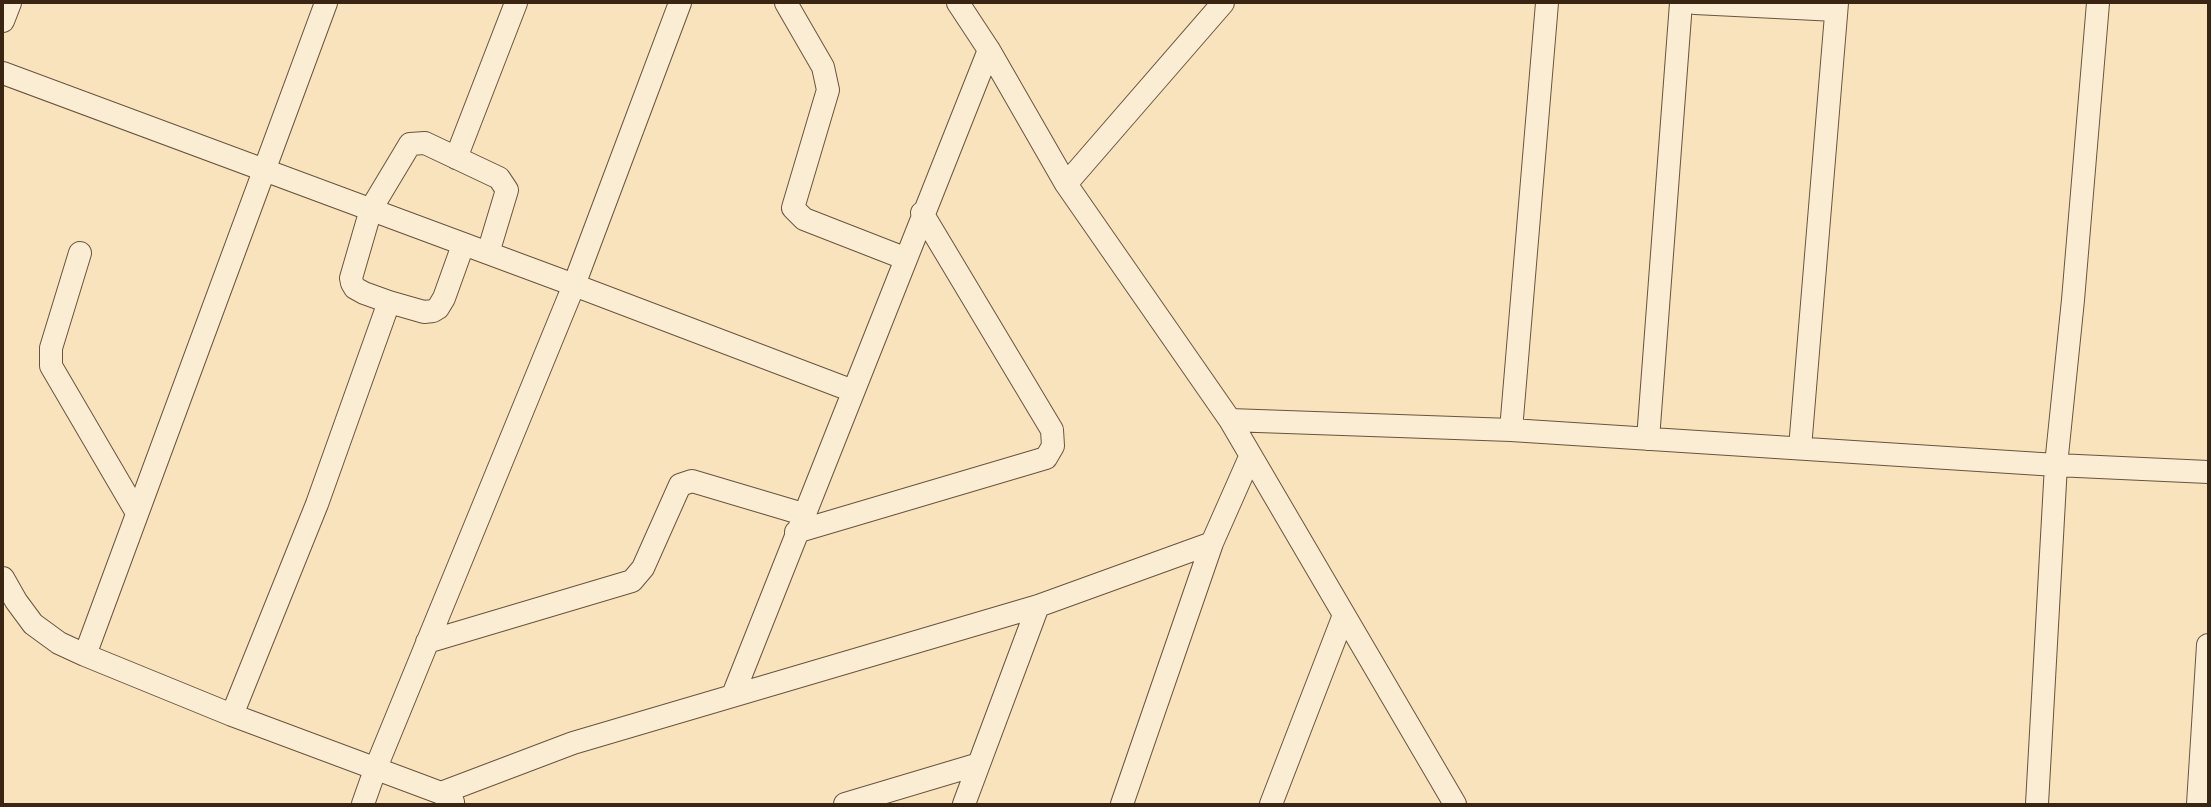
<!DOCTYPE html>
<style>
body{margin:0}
#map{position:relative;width:2211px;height:807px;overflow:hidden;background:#f8e3bd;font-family:Alegreya,serif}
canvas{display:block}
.frame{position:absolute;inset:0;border:4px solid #392512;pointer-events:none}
</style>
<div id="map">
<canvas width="2211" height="807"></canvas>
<div class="frame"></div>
</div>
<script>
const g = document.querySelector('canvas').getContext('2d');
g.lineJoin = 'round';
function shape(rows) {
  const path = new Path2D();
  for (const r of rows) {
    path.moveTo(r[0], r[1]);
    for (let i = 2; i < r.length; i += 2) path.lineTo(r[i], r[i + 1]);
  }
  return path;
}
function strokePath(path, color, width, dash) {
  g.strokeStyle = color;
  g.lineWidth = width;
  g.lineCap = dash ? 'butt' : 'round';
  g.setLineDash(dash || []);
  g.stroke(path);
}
const street = shape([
 [786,3,823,67,828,90,793,208,804,219,904,258],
 [958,3,989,50,1066,184,1230,420,1455,804],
 [1695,3,1836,10],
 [3,21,10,3],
 [3,73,574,285,853,391],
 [456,158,516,3],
 [1066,184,1223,3],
 [463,245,444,298,438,308,433,311,424,312,389,302,364,293,355,288,352,283,351,278,371,209,410,144,425,143,499,178,507,190,488,253],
 [80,253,51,348,51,366,137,513],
 [1230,420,1511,430,2056,465,2208,472],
 [1511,430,1547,3],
 [1648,439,1681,3],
 [1800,448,1837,3],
 [796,532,1046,458,1053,446,1052,430,922,213],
 [3,578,16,601,33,624,59,643,85,655,232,715,441,793,453,802],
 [427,642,632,581,643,568,680,485,692,481,803,514],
 [85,655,326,3],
 [733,695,989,50],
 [232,715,317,504,389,302],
 [441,793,573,743,1038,606,1212,543],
 [363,804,375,770,574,285,680,3],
 [845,804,979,764],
 [964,804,1038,606],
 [1122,804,1212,543,1250,457],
 [1271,804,1344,615],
 [2037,804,2056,465,2073,300,2098,3],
 [2198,804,2208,645]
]);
strokePath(street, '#69543d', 24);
strokePath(street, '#faedd4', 22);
</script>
